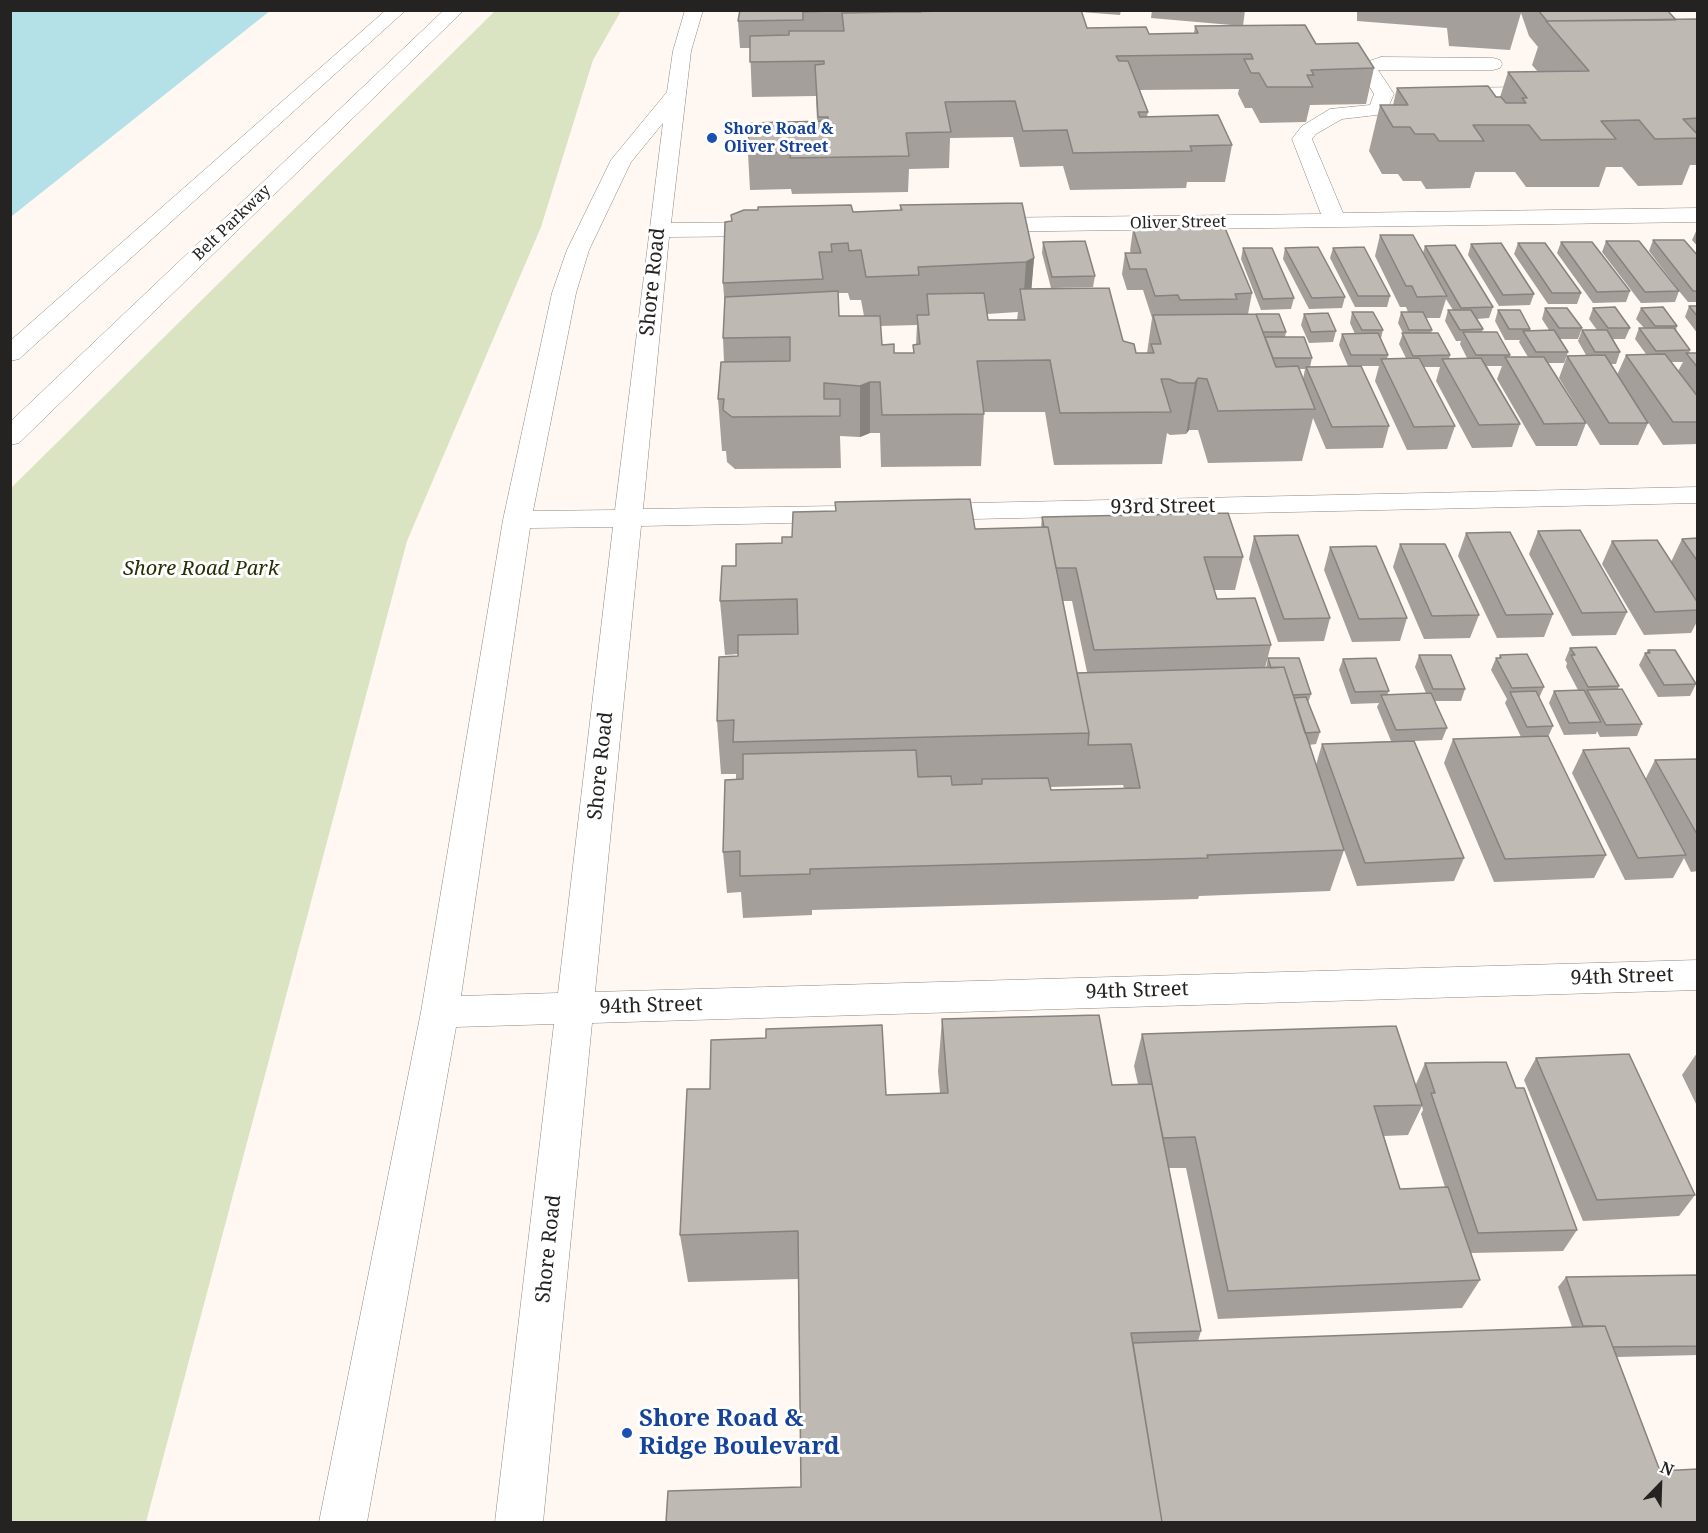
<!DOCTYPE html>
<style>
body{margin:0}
#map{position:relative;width:1708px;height:1533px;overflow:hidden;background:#fef7f2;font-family:"Noto Serif",serif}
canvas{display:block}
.frame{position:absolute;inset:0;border:12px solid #252321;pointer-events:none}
.north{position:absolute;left:1630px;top:1455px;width:60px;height:60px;-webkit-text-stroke:4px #fff;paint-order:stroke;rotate:23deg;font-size:16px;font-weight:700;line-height:24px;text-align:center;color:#252321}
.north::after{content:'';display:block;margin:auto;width:21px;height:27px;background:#252321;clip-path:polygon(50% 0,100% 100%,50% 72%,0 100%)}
</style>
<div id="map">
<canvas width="1708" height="1533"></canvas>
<div class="frame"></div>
<div class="north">N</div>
</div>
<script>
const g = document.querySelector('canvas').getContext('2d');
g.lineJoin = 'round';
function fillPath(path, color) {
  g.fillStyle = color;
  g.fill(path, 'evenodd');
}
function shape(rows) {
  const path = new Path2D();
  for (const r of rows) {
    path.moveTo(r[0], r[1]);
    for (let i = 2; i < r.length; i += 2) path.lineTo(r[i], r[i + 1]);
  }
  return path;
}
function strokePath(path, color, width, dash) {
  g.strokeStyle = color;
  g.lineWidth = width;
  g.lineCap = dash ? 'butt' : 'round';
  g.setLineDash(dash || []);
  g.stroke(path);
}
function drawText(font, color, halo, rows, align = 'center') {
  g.font = font + ' "Noto Serif",serif';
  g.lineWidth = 6;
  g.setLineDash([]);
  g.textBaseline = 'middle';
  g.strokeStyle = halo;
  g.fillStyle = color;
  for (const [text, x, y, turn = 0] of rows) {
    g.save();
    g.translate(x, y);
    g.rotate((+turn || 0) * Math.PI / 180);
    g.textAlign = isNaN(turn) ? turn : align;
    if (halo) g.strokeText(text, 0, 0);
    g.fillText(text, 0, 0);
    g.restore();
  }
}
fillPath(shape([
 [496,10,621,11,593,60,541,227,407,541,146,1522,11,1522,11,488]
]), '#dae4c3');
fillPath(shape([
 [11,11,271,11,11,217]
]), '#b4e0e7');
fillPath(shape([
 [271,10,274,10,273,13,10,220,11,217]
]), '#fef7f2');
const minor = shape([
 [685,10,703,10,691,51,671,223,771,222,779,224,782,229,779,234,771,236,669,237,643,509,838,506,848,508,852,514,848,520,838,522,641,526,595,992,1698,960,1698,990,592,1023,543,1522,495,1522,554,1024,456,1027,367,1522,319,1522,421,1012,503,520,552,293,567,250,611,160,667,92,673,51,685,10],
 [663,123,615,510,533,511,576,293,589,250,631,162,663,123],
 [613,527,558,993,461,996,530,528,613,527],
 [1381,57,1493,58,1500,60,1502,64,1500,68,1493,70,1378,70,1394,94,1385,114,1342,119,1316,134,1312,139,1343,213,1698,208,1698,222,981,232,973,230,970,225,973,220,981,218,1321,214,1292,139,1302,126,1330,109,1370,105,1374,94,1358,68,1360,64,1381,57],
 [1527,87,1534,89,1537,93,1534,97,1448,100,1441,98,1438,94,1441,90,1448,88,1527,87],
 [1698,487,1698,503,928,520,918,518,914,512,918,506,928,504,1698,487]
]);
const highway = shape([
 [386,10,406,10,19,359,10,361,10,341,386,10],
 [444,10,464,10,19,443,10,445,10,422,444,10]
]);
strokePath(minor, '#8e8883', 1);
strokePath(highway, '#8e8883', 1);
fillPath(minor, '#fff');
fillPath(highway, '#fff');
fillPath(shape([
 [740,10,921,10,921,12,1121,10,1120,15,1081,12,1087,28,1149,34,1194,33,1195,26,1316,44,1374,68,1366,104,1310,105,1306,122,1260,123,1252,108,1245,108,1238,94,1239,89,1140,90,1148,112,1147,116,1232,145,1225,182,1187,182,1186,188,1070,190,1063,166,1020,167,1013,137,950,138,949,168,909,169,908,192,792,194,791,189,750,190,748,153,817,121,816,96,752,97,750,48,740,48,738,21],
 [1152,10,1245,10,1243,26,1151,18],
 [1357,10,1667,10,1676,20,1698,19,1698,165,1690,165,1682,185,1638,186,1622,167,1606,167,1599,187,1526,187,1515,172,1475,172,1470,188,1426,189,1421,181,1403,181,1398,174,1382,174,1369,151,1380,105,1393,105,1397,88,1500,97,1508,72,1538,72,1532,65,1538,47,1529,36,1521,13,1510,50,1449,46,1447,28,1357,21],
 [900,205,1034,258,1031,289,1123,341,1136,353,1147,353,1152,318,1143,290,1127,290,1122,274,1125,253,1131,253,1130,251,1133,229,1252,293,1248,314,1286,332,1285,337,1312,358,1310,367,1348,366,1339,345,1342,334,1355,334,1350,323,1352,312,1383,330,1381,338,1388,355,1387,359,1406,358,1399,344,1403,333,1398,323,1401,312,1408,312,1406,307,1400,307,1375,256,1380,235,1423,253,1425,246,1493,307,1489,318,1477,319,1483,329,1482,332,1510,355,1509,357,1528,357,1519,342,1520,340,1505,340,1495,321,1498,310,1530,329,1530,331,1549,330,1542,319,1545,308,1582,328,1578,339,1560,339,1568,352,1564,363,1548,363,1586,423,1577,446,1536,446,1497,379,1502,366,1487,366,1520,424,1512,447,1472,448,1436,381,1440,367,1424,367,1455,426,1447,449,1407,450,1375,381,1379,366,1361,366,1389,426,1383,448,1326,449,1313,418,1302,461,1208,463,1198,430,1189,430,1186,434,1170,435,1167,433,1162,464,1054,465,1045,412,984,412,981,466,881,467,880,433,870,433,860,437,840,436,841,468,735,469,727,462,726,451,722,451,718,399,724,362,723,338,725,309,723,283,853,212,900,210],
 [838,293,848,293,850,300,861,300,864,316,839,316],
 [1446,299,1453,310,1448,310,1445,321,1456,341,1461,341,1460,344,1467,358,1449,359,1450,355,1431,333,1432,330,1426,318,1440,318],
 [1018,312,1017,320,988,320,987,314],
 [917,325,916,345,913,345,913,353,894,353,882,345,880,326],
 [1299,369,1305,369,1303,379],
 [1698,227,1698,247,1692,240],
 [1653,240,1698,256,1698,302,1688,302,1679,291,1675,302,1641,303,1602,252,1606,241,1678,289,1649,251],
 [1043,242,1095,276,1093,287,1051,288,1042,253],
 [1561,242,1630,291,1626,302,1593,303,1557,253],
 [1518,243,1581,293,1577,304,1548,304,1514,254],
 [1471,244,1534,294,1530,305,1499,306,1468,255],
 [1243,248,1294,298,1291,309,1261,310,1241,259],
 [1285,248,1345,297,1342,308,1309,309,1283,259],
 [1333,248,1390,296,1387,307,1355,307,1330,258],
 [1689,306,1698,306,1698,334,1685,317],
 [1593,308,1630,328,1625,339,1612,339,1620,352,1616,364,1610,364,1617,375,1626,355,1646,354,1635,339,1639,328,1644,328,1636,319,1641,308,1677,326,1676,330,1690,350,1689,353,1698,353,1698,444,1663,445,1640,410,1648,423,1638,445,1600,445,1559,378,1567,356,1586,355,1578,341,1582,330,1597,330,1589,319],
 [1671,362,1683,362,1678,371],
 [1304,314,1336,331,1333,342,1309,343,1301,325],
 [1042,517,1243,557,1235,590,1214,590,1217,599,1271,645,1265,668,1266,668,1268,658,1311,694,1308,703,1320,732,1316,744,1309,745,1316,765,1322,744,1391,741,1377,707,1379,703,1351,704,1339,670,1343,659,1389,691,1387,695,1426,693,1415,667,1419,655,1465,689,1461,701,1434,701,1447,728,1442,740,1414,741,1464,858,1454,881,1357,886,1337,830,1344,850,1330,891,1199,896,1198,899,812,910,812,915,743,918,741,892,727,893,723,852,736,779,736,774,721,774,717,721,738,656,738,654,725,655,720,601,736,566,782,543,975,529,1041,527],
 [1063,601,1072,601,1087,672,1077,673],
 [1123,785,1124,788,1051,790,1050,787],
 [1538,531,1627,612,1616,635,1572,636,1529,554],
 [1466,533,1553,614,1544,637,1497,638,1458,556],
 [1254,536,1330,618,1324,641,1278,642,1249,559],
 [1698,538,1698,602,1671,562,1682,539],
 [1612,541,1698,603,1698,620,1691,633,1644,635,1602,564],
 [1400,544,1479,615,1470,638,1424,639,1393,567],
 [1330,547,1407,618,1400,641,1352,642,1324,570],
 [1570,648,1619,686,1618,689,1642,724,1637,736,1600,737,1597,731,1596,734,1564,735,1549,703,1554,691,1578,690,1566,667,1567,663,1565,660],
 [1648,650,1696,684,1690,696,1658,697,1639,665,1645,653,1646,653],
 [1500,655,1544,687,1539,698,1553,726,1548,737,1606,855,1594,878,1494,882,1444,763,1453,739,1521,737,1505,703,1507,699,1491,670,1496,658,1499,658],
 [1583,750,1645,780,1655,760,1698,759,1698,871,1691,872,1684,858,1673,878,1625,880,1572,773],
 [942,1019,1112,1085,1138,1084,1134,1066,1142,1034,1416,1084,1425,1063,1516,1088,1577,1230,1563,1251,1471,1253,1480,1280,1462,1308,1218,1319,1186,1168,1169,1168,1201,1331,1198,1341,1572,1327,1558,1287,1566,1277,1698,1275,1698,1355,1617,1357,1660,1471,1698,1522,801,1487,798,1279,688,1282,680,1235,710,1089,886,1095,940,1093,938,1071],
 [1422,1106,1423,1110,1421,1114,1445,1187,1400,1189,1384,1136,1408,1135],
 [1697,1053,1698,1053,1698,1108,1682,1075],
 [1536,1058,1695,1195,1679,1216,1583,1221,1524,1080]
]), '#a49f9b');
fillPath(shape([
 [1034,258,1030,307,1023,306,1026,262],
 [1198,378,1189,430,1186,434,1195,383],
 [870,382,870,433,860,437,860,386]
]), '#86827e');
const building = shape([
 [740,10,873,10,803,12,803,20,738,21,740,10],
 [882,10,921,10,921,12,882,12,882,10],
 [999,10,1081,10,1087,28,1146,27,1149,34,1198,33,1195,26,1305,25,1316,44,1358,43,1374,68,1311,70,1314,75,1307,75,1313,87,1267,87,1259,73,1251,73,1244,59,1253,59,1251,54,1116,56,1119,61,1128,61,1148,112,1138,112,1140,117,1218,115,1232,145,1190,146,1192,151,1073,153,1067,130,1023,131,1015,101,945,102,951,132,906,133,909,156,790,158,791,152,748,153,749,123,828,121,828,117,818,117,815,65,824,64,824,61,750,62,750,36,789,35,789,31,844,31,842,13,999,10],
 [1538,10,1667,10,1676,20,1547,21,1538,10],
 [1698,19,1698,118,1683,119,1698,135,1698,138,1655,139,1639,120,1601,121,1616,139,1541,140,1529,125,1473,125,1484,141,1439,141,1434,134,1415,134,1410,127,1393,127,1380,105,1408,105,1397,88,1488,86,1496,97,1501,97,1506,103,1526,103,1522,98,1527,98,1508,72,1589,71,1546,21,1698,19],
 [1022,203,1034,258,1026,262,918,267,919,275,866,277,861,250,849,251,848,243,831,244,832,252,819,252,823,279,723,283,725,222,732,221,731,215,744,210,758,210,758,207,851,205,853,212,902,210,900,205,1022,203],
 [1225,228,1252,293,1235,294,1237,299,1180,300,1178,295,1155,296,1146,269,1130,269,1125,253,1141,253,1133,229,1225,228],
 [1380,235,1413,235,1447,296,1417,297,1412,286,1406,286,1380,235],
 [1653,240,1684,240,1698,256,1698,291,1693,291,1653,240],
 [1085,241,1095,276,1052,277,1043,242,1085,241],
 [1606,241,1639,241,1679,291,1645,292,1606,241],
 [1561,242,1592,242,1630,291,1597,292,1561,242],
 [1501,243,1534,294,1503,295,1471,244,1501,243],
 [1518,243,1545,243,1581,293,1552,293,1518,243],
 [1455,245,1493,307,1461,308,1425,246,1455,245],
 [1318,247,1345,297,1312,298,1285,248,1318,247],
 [1364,247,1390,296,1358,296,1333,248,1364,247],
 [1243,248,1272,248,1294,298,1263,299,1243,248],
 [1109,288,1123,341,1134,344,1136,353,1154,353,1151,344,1161,344,1153,315,1256,314,1276,367,1298,366,1315,409,1218,411,1207,379,1198,378,1195,383,1179,383,1169,379,1161,379,1171,412,1060,413,1050,360,977,361,984,414,882,415,880,382,870,382,860,386,824,383,824,399,840,399,840,416,732,417,723,410,724,399,718,399,721,362,790,361,790,337,723,338,725,297,838,291,839,316,880,316,882,345,894,344,894,353,914,353,913,345,920,344,917,315,929,315,927,294,984,293,988,320,1025,320,1020,289,1109,288],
 [1689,306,1698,306,1698,317,1689,306],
 [1615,307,1630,328,1608,328,1593,308,1615,307],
 [1663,307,1677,326,1655,326,1641,308,1663,307],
 [1545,308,1567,308,1582,328,1559,328,1545,308],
 [1448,310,1471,310,1483,329,1460,330,1448,310],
 [1498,310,1520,310,1530,329,1509,329,1498,310],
 [1352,312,1373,312,1383,330,1362,330,1352,312],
 [1401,312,1423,312,1432,330,1409,330,1401,312],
 [1328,313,1336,331,1311,332,1304,314,1328,313],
 [1256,314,1279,314,1286,332,1263,332,1256,314],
 [1639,328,1674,328,1690,350,1656,351,1639,328],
 [1554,330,1568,352,1536,352,1523,331,1554,330],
 [1582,330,1607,330,1620,352,1595,352,1582,330],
 [1463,332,1497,332,1510,355,1476,355,1463,332],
 [1378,333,1388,355,1351,355,1342,334,1378,333],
 [1402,333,1438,333,1450,355,1413,356,1402,333],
 [1265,337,1304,337,1312,358,1273,358,1265,337],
 [1686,353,1698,353,1698,368,1686,353],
 [1665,354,1698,397,1698,422,1673,422,1626,355,1665,354],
 [1605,355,1648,423,1609,423,1567,356,1605,355],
 [1505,357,1544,357,1586,423,1544,424,1505,357],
 [1419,358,1455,426,1414,427,1381,359,1419,358],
 [1481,358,1520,424,1479,425,1442,359,1481,358],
 [1361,366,1389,426,1332,427,1306,367,1361,366],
 [970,499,975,529,1048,527,1089,733,733,742,734,720,717,721,719,657,738,656,738,635,798,634,797,599,720,601,722,566,736,566,736,544,782,543,782,537,792,537,793,512,836,511,835,502,970,499],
 [1228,513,1243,557,1204,557,1217,599,1255,598,1271,645,1094,650,1076,568,1056,568,1048,527,1044,527,1042,517,1228,513],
 [1580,530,1627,612,1582,613,1538,531,1580,530],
 [1510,532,1553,614,1506,615,1466,533,1510,532],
 [1298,535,1330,618,1284,619,1254,536,1298,535],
 [1698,538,1698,562,1682,539,1698,538],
 [1657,540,1698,603,1698,610,1655,612,1612,541,1657,540],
 [1400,544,1445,544,1479,615,1432,616,1400,544],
 [1376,546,1407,618,1359,619,1330,547,1376,546],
 [1596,647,1619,686,1588,687,1571,655,1575,655,1570,648,1596,647],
 [1648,650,1675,650,1696,684,1664,685,1645,653,1650,653,1648,650],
 [1527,654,1544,687,1512,688,1496,658,1501,658,1500,655,1527,654],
 [1419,655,1451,655,1465,689,1433,689,1419,655],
 [1268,658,1299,658,1311,694,1293,695,1284,667,1271,668,1268,658],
 [1376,658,1389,691,1355,692,1343,659,1376,658],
 [1284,667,1344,850,1207,855,1208,858,810,869,810,874,740,876,740,851,723,852,725,780,743,779,743,754,916,750,918,777,951,776,952,785,982,784,982,779,1048,778,1051,790,1140,788,1131,744,1088,745,1089,733,1077,673,1284,667],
 [1622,689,1642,724,1606,725,1587,690,1622,689],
 [1584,690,1601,722,1569,723,1554,691,1584,690],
 [1536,691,1553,726,1527,727,1510,692,1536,691],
 [1431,693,1447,728,1396,730,1381,695,1431,693],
 [1306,697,1320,732,1305,733,1294,698,1306,697],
 [1548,736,1606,855,1505,859,1453,739,1548,736],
 [1414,741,1464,858,1365,863,1322,744,1414,741],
 [1629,748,1686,855,1638,858,1583,750,1629,748],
 [1698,759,1698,836,1655,760,1698,759],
 [1099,1015,1112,1085,1152,1084,1201,1331,1131,1333,1162,1522,666,1522,668,1491,801,1487,798,1231,680,1235,687,1089,710,1089,711,1040,766,1038,766,1029,882,1025,886,1095,948,1093,942,1019,1099,1015],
 [1396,1026,1422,1105,1374,1106,1400,1189,1448,1187,1480,1280,1228,1291,1195,1137,1163,1138,1142,1034,1396,1026],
 [1629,1054,1695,1195,1597,1200,1536,1058,1629,1054],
 [1506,1062,1516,1088,1524,1088,1577,1230,1478,1233,1431,1093,1435,1093,1425,1063,1506,1062],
 [1698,1275,1698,1346,1613,1347,1605,1326,1583,1326,1566,1277,1698,1275],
 [1605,1326,1660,1471,1698,1469,1698,1522,1162,1522,1133,1343,1605,1326]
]);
fillPath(building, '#bfb9b4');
strokePath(building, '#86827e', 1.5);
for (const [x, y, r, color] of [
 [712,138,6,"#1a4fb4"],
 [627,1433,6,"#1a4fb4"]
]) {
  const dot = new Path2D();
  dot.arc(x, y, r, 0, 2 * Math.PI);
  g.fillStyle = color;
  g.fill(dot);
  strokePath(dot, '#fff', 2);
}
drawText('bold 16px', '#164399', '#fff', [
 ["Shore Road &",724,129],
 ["Oliver Street",724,147]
], 'left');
drawText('16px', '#252321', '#fff', [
 ["Belt Parkway",232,223,-44],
 ["Oliver Street",1178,223,-1]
]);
drawText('20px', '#252321', '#fff', [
 ["Shore Road",653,282,-84],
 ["93rd Street",1163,507,-1],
 ["Shore Road",601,766,-84],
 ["94th Street",1622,977,-2],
 ["94th Street",1137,991,-2],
 ["94th Street",651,1006,-2],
 ["Shore Road",549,1249,-84]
]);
drawText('italic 20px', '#262e05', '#fff', [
 ["Shore Road Park",201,569]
]);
drawText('bold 24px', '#164399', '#fff', [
 ["Shore Road &",639,1419],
 ["Ridge Boulevard",639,1447]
], 'left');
</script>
